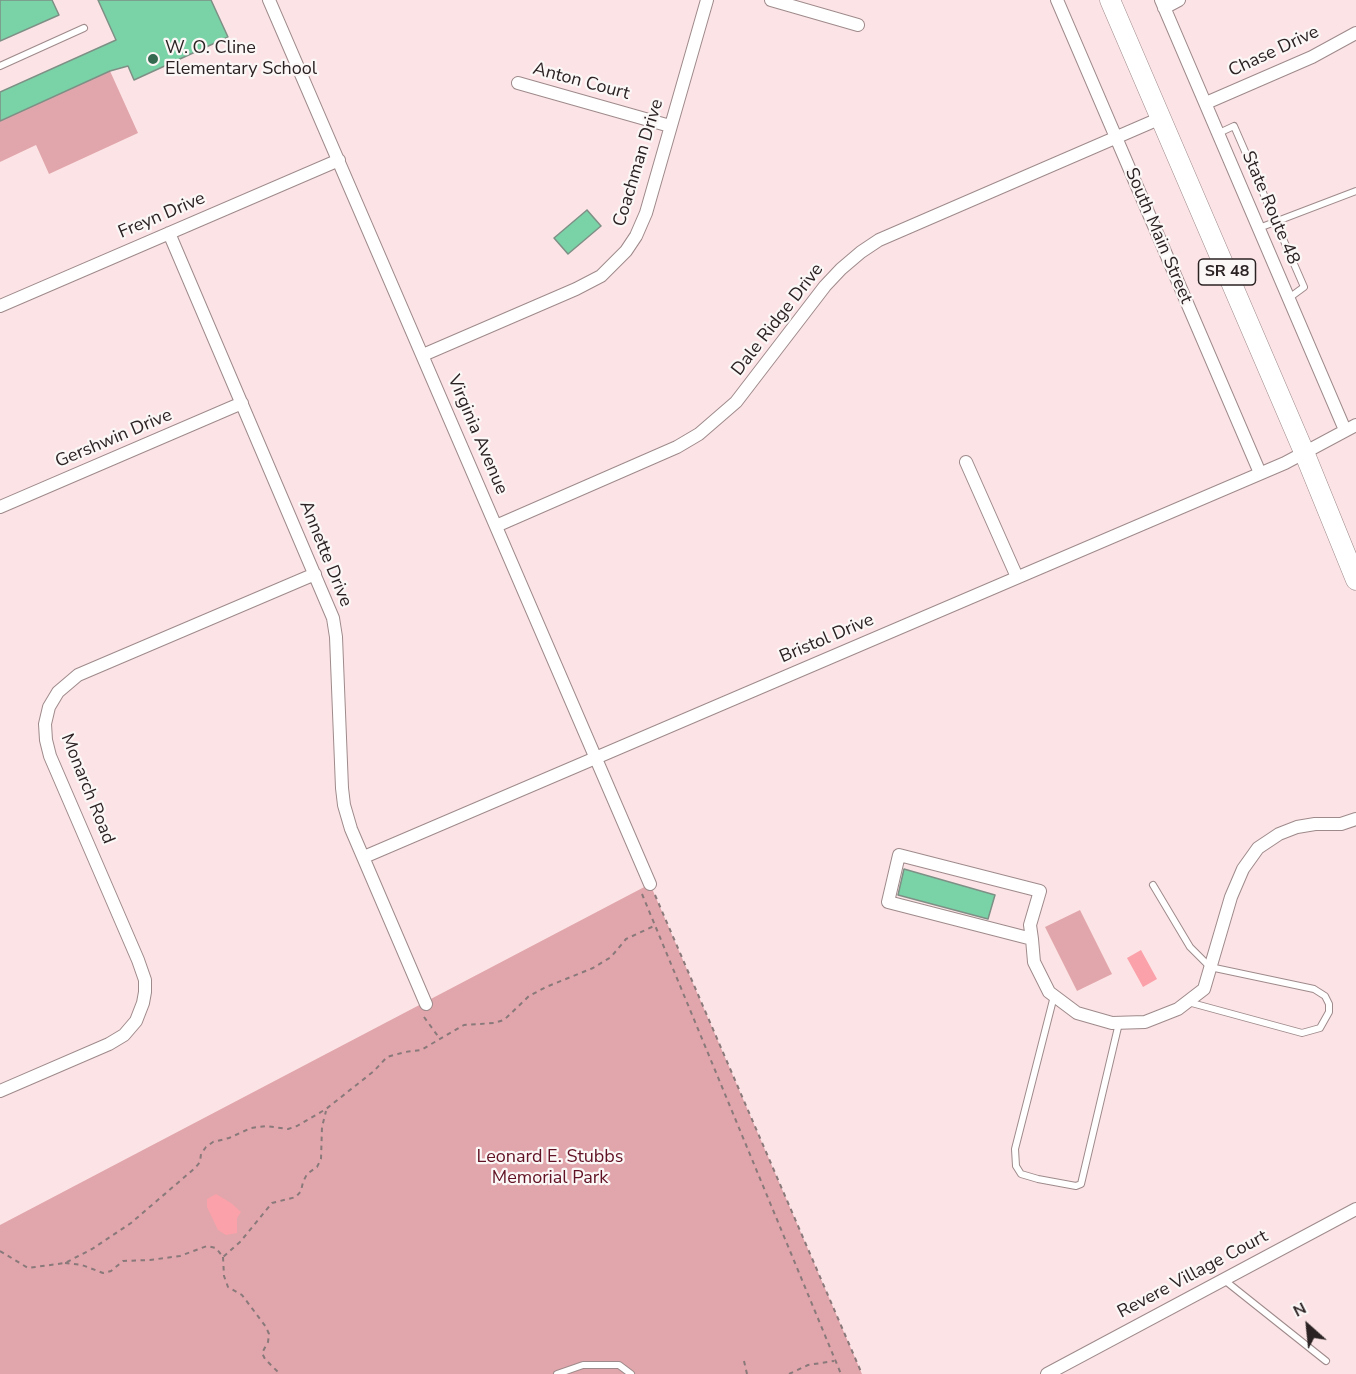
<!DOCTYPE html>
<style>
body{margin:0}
#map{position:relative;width:1356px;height:1374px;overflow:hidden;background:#fce4e6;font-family:"Nunito Sans",sans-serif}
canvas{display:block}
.north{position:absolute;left:1278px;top:1296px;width:60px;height:60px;-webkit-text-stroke:4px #fcf7f7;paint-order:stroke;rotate:333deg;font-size:16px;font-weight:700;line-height:24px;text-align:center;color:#2b2223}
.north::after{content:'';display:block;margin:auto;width:21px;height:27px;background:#2b2223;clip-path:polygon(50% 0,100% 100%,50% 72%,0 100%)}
</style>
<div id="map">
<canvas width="1356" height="1374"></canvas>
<div class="north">N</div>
</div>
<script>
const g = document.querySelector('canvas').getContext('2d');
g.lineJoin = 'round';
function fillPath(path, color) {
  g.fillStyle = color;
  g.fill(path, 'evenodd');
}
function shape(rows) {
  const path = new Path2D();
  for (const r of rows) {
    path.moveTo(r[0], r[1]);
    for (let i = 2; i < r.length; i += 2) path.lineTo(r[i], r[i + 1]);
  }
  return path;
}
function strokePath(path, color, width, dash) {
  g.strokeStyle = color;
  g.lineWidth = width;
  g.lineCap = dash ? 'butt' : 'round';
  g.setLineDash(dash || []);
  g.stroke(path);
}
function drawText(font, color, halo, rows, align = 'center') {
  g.font = font + ' "Nunito Sans",sans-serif';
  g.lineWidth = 4.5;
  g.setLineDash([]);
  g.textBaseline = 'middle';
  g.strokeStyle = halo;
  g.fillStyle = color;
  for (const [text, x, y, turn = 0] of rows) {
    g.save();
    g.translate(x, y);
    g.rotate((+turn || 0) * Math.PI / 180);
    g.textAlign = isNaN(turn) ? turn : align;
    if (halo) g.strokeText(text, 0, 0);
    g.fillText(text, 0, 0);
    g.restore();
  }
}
fillPath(shape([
 [110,71,138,133,49,174,36,145,0,162,0,121],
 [650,884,862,1374,0,1374,0,1225],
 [1080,910,1112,974,1077,991,1045,927]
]), '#e1a6ab');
fillPath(shape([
 [1141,950,1157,979,1143,987,1127,958],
 [216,1194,231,1203,241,1212,237,1218,237,1233,226,1235,218,1230,207,1207,207,1199]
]), '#fba1aa');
const building = shape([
 [0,0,52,0,59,15,0,41,0,0],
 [98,0,211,0,228,37,134,80,128,66,110,71,0,121,0,92,116,40,98,0],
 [587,210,601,226,568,254,554,238,587,210],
 [904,869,995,895,988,919,898,895,904,869]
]);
fillPath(building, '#79d3a7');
strokePath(building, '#7e9086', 1.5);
const lane = shape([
 [0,66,84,28],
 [1219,133,1234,126,1304,287,1289,298],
 [1259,228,1356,191],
 [1153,885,1190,947,1210,967,1314,989,1325,996,1329,1004,1329,1012,1320,1028,1302,1033,1188,1002],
 [1054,996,1015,1149,1016,1166,1021,1174,1038,1179,1076,1186,1081,1184,1119,1023],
 [1223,1279,1326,1361],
 [557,1374,583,1365,619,1365,631,1374]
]);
const street = shape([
 [269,0,650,884],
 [771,0,858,25],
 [1057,0,1260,473],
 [1161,0,1345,430],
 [1164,8,1179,0],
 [518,83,670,126],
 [1206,103,1312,57,1356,33],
 [169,233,333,618,336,637,342,788,344,805,351,829,426,1004],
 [0,306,339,160],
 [423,355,576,289,601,276,626,251,636,236,646,213,707,0],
 [966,462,1017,577],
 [0,507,242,403],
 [496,526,677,447,699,434,736,402,825,286,841,269,861,252,879,240,1161,118],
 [364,857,1285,463,1356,425],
 [1032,939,888,902,899,855,1040,891,1030,925,1032,939,1034,962,1049,992,1077,1013,1112,1023,1145,1022,1178,1009,1204,989,1231,897,1243,869,1258,848,1279,834,1297,827,1315,824,1341,824,1356,819],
 [0,1091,109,1044,124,1035,136,1021,143,1003,145,992,145,980,138,960,50,756,46,740,45,724,49,707,58,692,78,675,315,574],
 [1047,1374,1356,1209]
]);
const primary = shape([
 [1110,0,1304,452,1356,580]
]);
strokePath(lane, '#9f8a8b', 8);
strokePath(street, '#9f8a8b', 14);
strokePath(primary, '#9f8a8b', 21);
strokePath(shape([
 [642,894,841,1374],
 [655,895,862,1374],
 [424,1017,440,1039],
 [0,1251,28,1268,65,1263,92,1249,131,1223,195,1168,200,1162,201,1154,206,1147,213,1142,229,1138,251,1128,266,1126,288,1129,297,1126,326,1109,374,1071,387,1057,405,1052,421,1050,464,1025,494,1023,504,1020,529,996,546,987,593,968,611,957,626,939,654,926],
 [223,1257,224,1276,228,1287,242,1295,266,1327,269,1334,268,1342,262,1353,265,1359,280,1374],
 [65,1263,82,1265,103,1273,111,1271,123,1261,150,1260,180,1256,207,1246,216,1248,223,1257,240,1242,272,1203,296,1197,301,1191,303,1182,307,1174,317,1167,321,1159,322,1127,326,1111],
 [744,1361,747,1374],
 [789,1374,808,1365,834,1361]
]), '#89797b', 2, [4.5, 4.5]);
strokePath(lane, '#fff', 6);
strokePath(street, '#fff', 12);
strokePath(primary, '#fff', 20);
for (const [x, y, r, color] of [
 [153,59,6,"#346a50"]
]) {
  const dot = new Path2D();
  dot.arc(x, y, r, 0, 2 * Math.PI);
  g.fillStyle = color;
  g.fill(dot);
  strokePath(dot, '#fcf7f7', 2);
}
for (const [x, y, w] of [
 [1227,272,57]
]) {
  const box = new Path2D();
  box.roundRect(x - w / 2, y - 13, w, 26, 4.5);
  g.fillStyle = '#fcf7f7';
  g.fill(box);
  strokePath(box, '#2b2223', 1.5);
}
drawText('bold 16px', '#2b2223', null, [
 ["SR 48",1227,272]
]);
drawText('18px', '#2b2223', '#fcf7f7', [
 ["W. O. Cline",165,49],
 ["Elementary School",165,70]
], 'left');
drawText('18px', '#2b2223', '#fcf7f7', [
 ["Chase Drive",1274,52,-25],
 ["Anton Court",581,82,15],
 ["Coachman Drive",639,163,-73],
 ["State Route 48",1270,208,67],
 ["Freyn Drive",162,216,-23],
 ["South Main Street",1158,236,67],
 ["Dale Ridge Drive",778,320,-52],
 ["Virginia Avenue",477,435,67],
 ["Gershwin Drive",114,439,-23],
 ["Annette Drive",325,554,68],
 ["Bristol Drive",827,639,-23],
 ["Monarch Road",87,789,68],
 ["Revere Village Court",1193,1275,-28]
]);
drawText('18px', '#601123', '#fcf7f7', [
 ["Leonard E. Stubbs",550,1158],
 ["Memorial Park",550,1179]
]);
</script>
